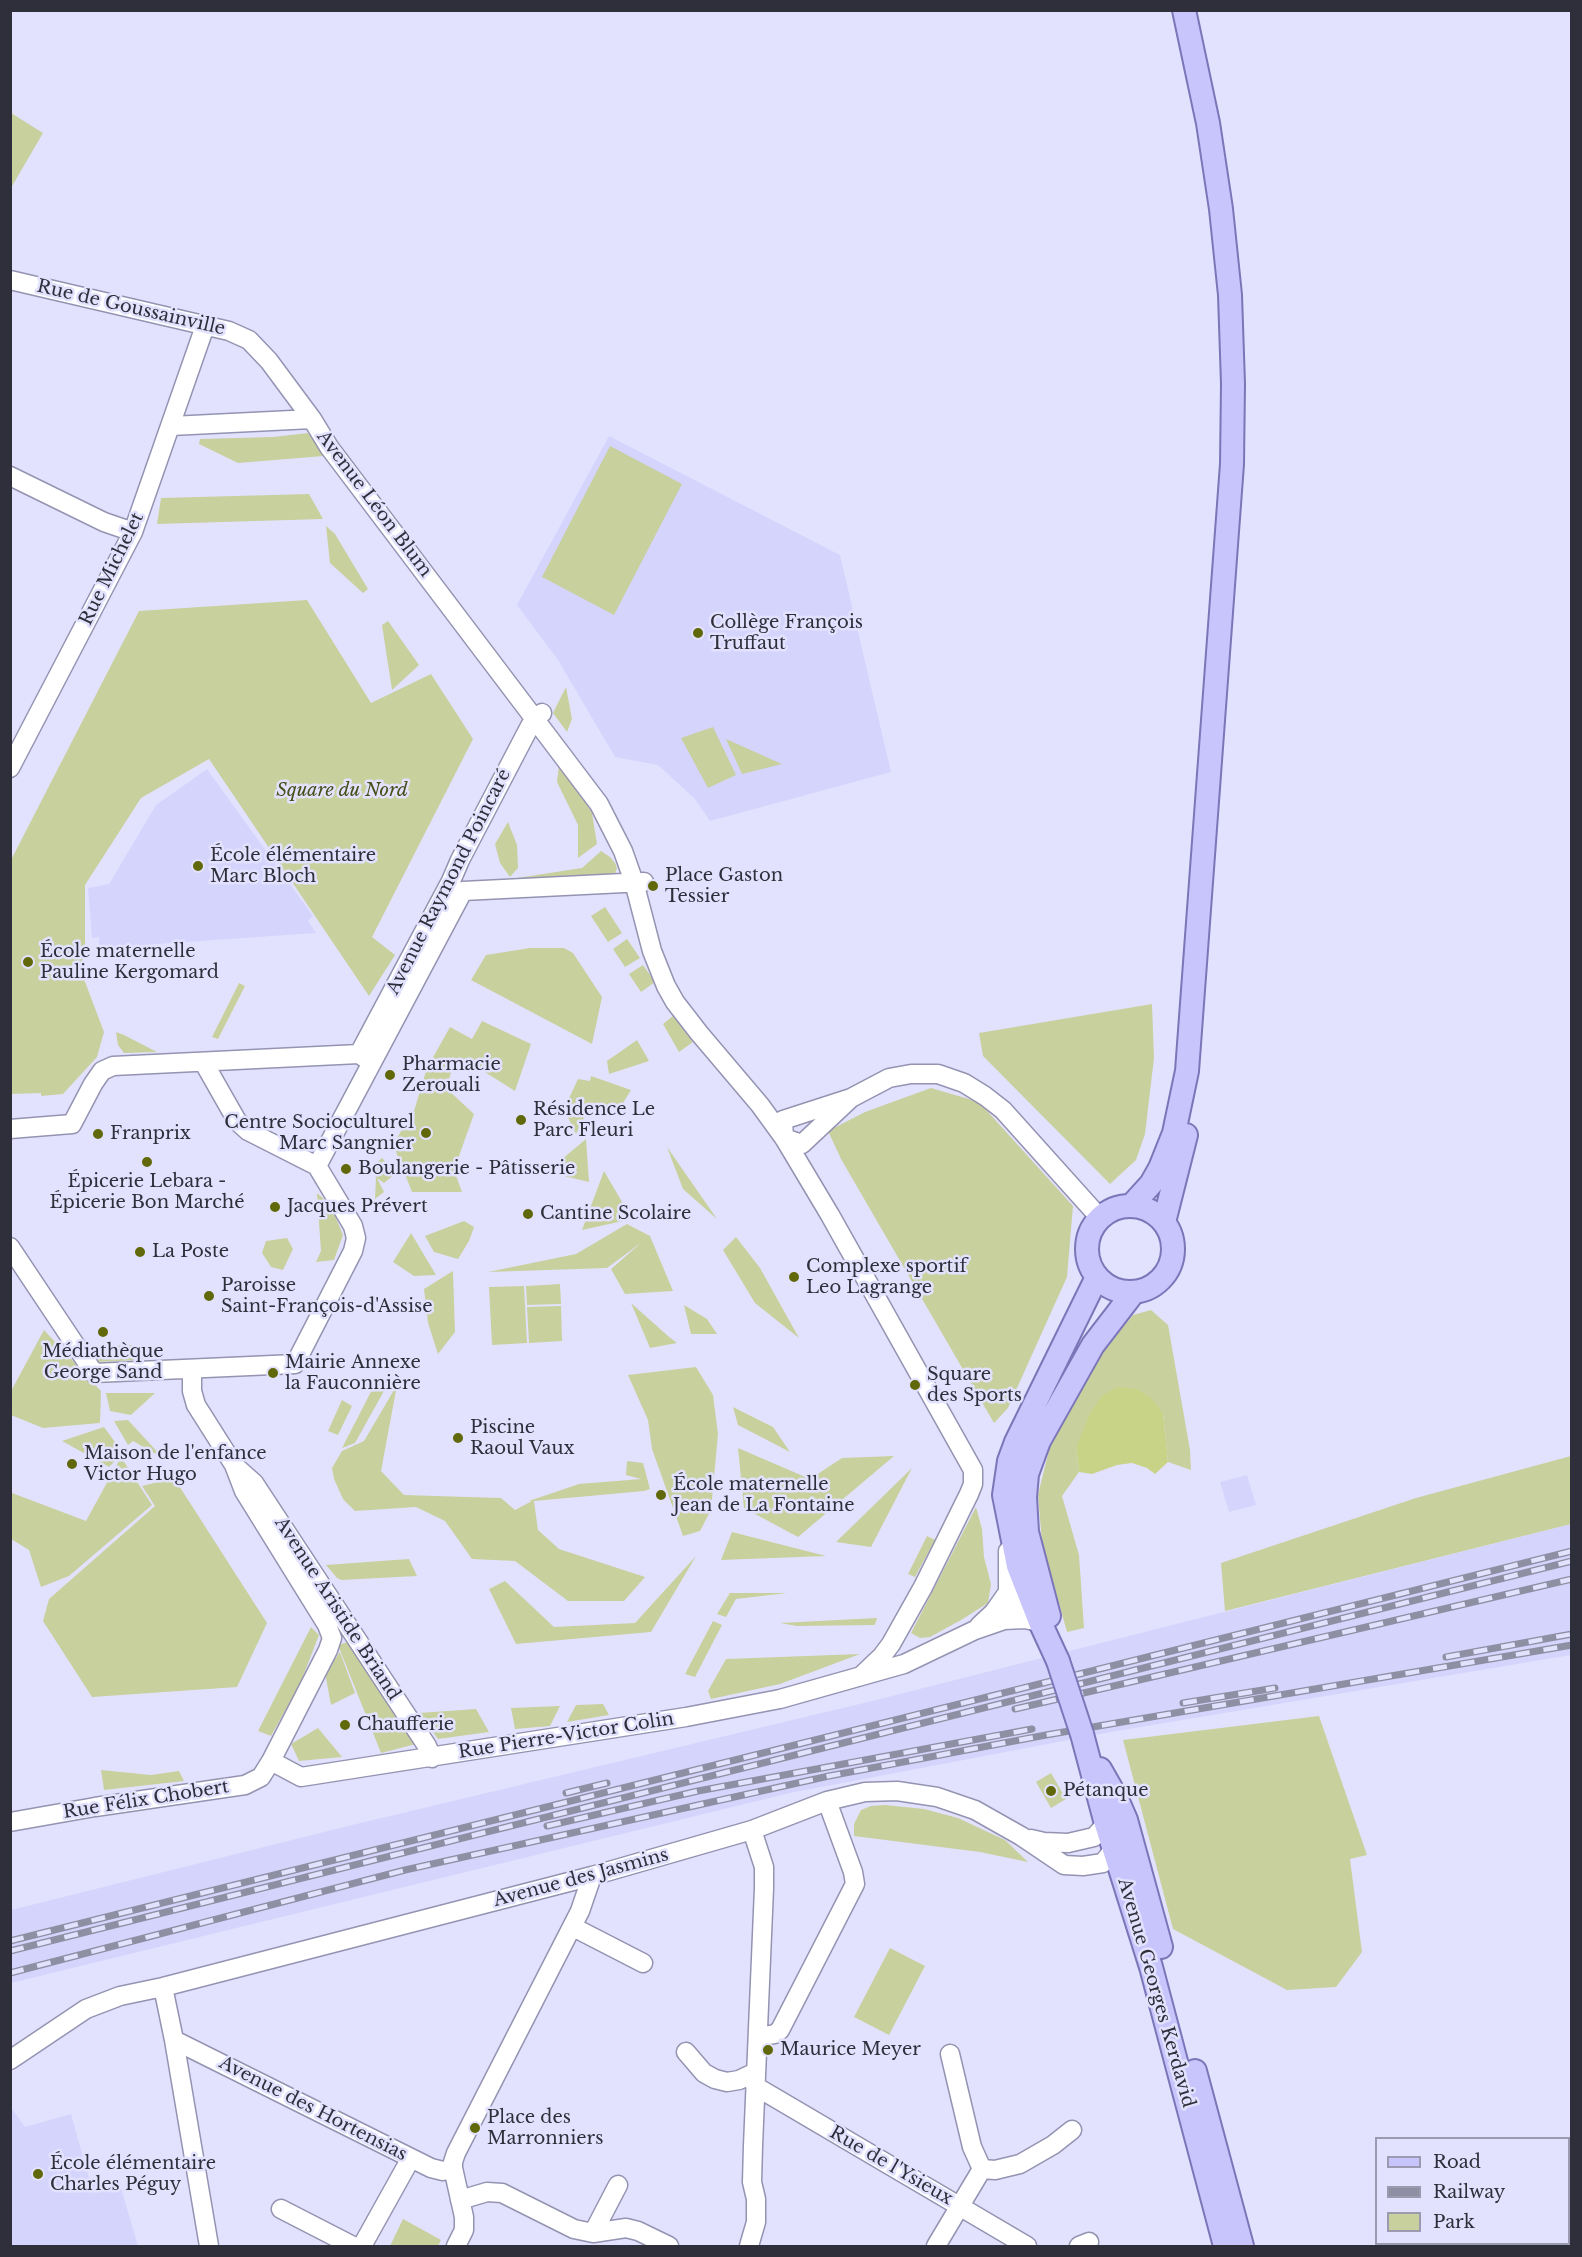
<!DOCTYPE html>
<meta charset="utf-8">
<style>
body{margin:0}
#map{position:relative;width:1582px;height:2257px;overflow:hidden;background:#e3e2fe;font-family:"Libre Baskerville",serif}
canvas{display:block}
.frame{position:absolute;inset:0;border:12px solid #2f2f3c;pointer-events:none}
.legend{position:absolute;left:1375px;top:2137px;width:195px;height:108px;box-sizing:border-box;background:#e3e2fe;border:2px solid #9b9ab0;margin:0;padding:8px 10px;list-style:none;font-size:18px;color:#2f2f3c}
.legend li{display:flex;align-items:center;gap:12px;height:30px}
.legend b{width:30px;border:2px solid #9b9ab0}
</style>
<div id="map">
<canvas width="1582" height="2257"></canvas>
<div class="frame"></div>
<ul class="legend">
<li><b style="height:8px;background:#c8c4fc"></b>Road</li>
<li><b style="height:8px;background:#8f8fa4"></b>Railway</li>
<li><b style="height:16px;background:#c8d09d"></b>Park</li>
</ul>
</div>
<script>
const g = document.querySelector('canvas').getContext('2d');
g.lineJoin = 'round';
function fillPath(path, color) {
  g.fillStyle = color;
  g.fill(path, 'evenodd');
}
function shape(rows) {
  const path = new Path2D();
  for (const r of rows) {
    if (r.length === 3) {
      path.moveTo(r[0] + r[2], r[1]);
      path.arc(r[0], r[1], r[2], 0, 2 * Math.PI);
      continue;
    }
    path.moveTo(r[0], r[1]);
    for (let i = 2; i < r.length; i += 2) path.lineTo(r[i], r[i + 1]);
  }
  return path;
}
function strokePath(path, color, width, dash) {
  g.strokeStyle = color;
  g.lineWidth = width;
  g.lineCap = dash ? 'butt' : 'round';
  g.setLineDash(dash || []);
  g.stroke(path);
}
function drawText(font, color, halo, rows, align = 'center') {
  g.font = font + ' "Libre Baskerville",serif';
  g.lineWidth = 5;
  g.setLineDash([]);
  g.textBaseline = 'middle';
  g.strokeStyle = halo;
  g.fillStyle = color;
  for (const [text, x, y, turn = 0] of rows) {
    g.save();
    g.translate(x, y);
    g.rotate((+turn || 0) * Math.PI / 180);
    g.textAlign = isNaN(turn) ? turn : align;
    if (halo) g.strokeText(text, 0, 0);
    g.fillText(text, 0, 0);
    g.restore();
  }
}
fillPath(shape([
 [609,436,840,555,891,772,710,821,694,798,658,765,615,757,558,660,517,605],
 [207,769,313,916,308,921,316,933,99,948,99,937,92,938,88,888,109,884,156,805],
 [1247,1475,1256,1505,1229,1512,1220,1482],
 [1571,1524,1571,1655,1111,1732,790,1793,11,1983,11,1910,348,1826,872,1701],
 [10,2106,25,2127,71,2114,91,2185,109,2183,121,2188,138,2246,11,2246]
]), '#d5d4fd');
fillPath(shape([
 [11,113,43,133,11,188],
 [308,433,324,456,238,463,199,444,200,439,273,437],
 [610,446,682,484,614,615,542,577],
 [309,494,323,519,157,524,161,498],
 [326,526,335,534,368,589,363,593,330,563],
 [307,600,371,703,431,674,473,739,372,937,395,955,369,996,209,759,141,798,85,885,85,955,79,966,104,1032,97,1057,63,1094,41,1096,41,1093,11,1094,11,860,139,611],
 [388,621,419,665,392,690,382,625],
 [566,687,572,719,567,732,553,713],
 [713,727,736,775,708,788,681,738],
 [726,739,782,764,742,774],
 [559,764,569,774,592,813,597,844,578,858,578,825,557,782],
 [508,822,517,845,518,868,510,877,500,863,495,844],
 [601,851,610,857,615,863,617,868,615,874,592,878,517,878,582,868],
 [605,907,622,933,608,942,591,916],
 [627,939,640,958,625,967,613,949],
 [530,948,564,948,573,953,602,997,592,1044,471,980,486,955],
 [643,965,655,982,641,992,629,974],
 [239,983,245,986,218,1039,212,1037],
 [1152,1004,1154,1058,1145,1134,1136,1160,1110,1184,983,1056,979,1033],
 [673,1016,693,1042,679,1052,663,1024],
 [482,1021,531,1044,515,1091,472,1064,461,1060,454,1064,446,1088,474,1114,454,1170,462,1192,412,1192,393,1144,414,1111,427,1068,450,1027,472,1039],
 [116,1032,124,1035,157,1052,124,1053,118,1045],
 [637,1040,649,1061,609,1074,607,1061],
 [591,1076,631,1090,620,1108,604,1108,598,1107,592,1102,576,1134,564,1109,578,1079,590,1081],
 [931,1088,979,1102,1073,1206,1067,1277,1008,1408,994,1423,841,1159,828,1131,865,1112],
 [586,1139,589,1182,564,1176,561,1160],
 [667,1147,717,1219,683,1189],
 [382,1158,396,1173,384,1183,377,1178,384,1192,375,1199,376,1177,368,1170],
 [604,1171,632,1219,582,1230],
 [317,1193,326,1201,336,1218,343,1235,334,1260,316,1262,321,1251],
 [464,1221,474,1227,469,1241,458,1259,434,1252,425,1236],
 [627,1224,650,1236,673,1291,625,1294,611,1269,641,1243,607,1268,488,1272,576,1254],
 [411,1233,436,1275,414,1276,393,1262],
 [736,1237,760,1268,799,1338,755,1303,723,1250],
 [287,1238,293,1249,283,1270,271,1267,262,1253,266,1241],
 [453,1271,455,1332,438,1354,428,1323,424,1289],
 [560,1284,561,1304,527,1305,526,1286],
 [524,1286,527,1343,492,1345,489,1287],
 [631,1303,668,1336,677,1343,650,1348],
 [684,1305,707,1319,717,1334,691,1334],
 [561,1306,562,1341,529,1343,527,1307],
 [1151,1310,1168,1325,1190,1450,1191,1470,1168,1462,1163,1413,1076,1448,1079,1472,1062,1496,1079,1555,1084,1628,1067,1632,1042,1542,1038,1495,1051,1442,1101,1353,1133,1315],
 [44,1330,101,1391,100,1423,43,1428,11,1415,10,1393],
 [130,1345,157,1346,142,1360,94,1362,96,1347],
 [696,1367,713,1395,718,1434,711,1510,700,1531,683,1536,652,1449,648,1420,628,1375],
 [375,1384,384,1391,355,1443,342,1448],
 [397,1385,381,1471,404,1495,501,1498,515,1510,532,1501,529,1501,579,1484,641,1479,626,1475,627,1461,643,1463,650,1489,644,1491,534,1501,538,1530,559,1549,645,1577,624,1601,568,1601,515,1561,472,1559,445,1521,416,1507,355,1511,343,1499,334,1479,332,1468,342,1451,364,1441],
 [106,1393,155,1393,131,1415,110,1411],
 [342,1400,352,1406,338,1435,328,1431],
 [733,1407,773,1427,790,1452,738,1425],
 [128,1420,163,1458,133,1441,128,1445,114,1421],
 [104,1427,123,1453,109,1467,62,1441],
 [738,1448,810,1479,842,1458,894,1456,798,1537,744,1508],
 [1571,1456,1571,1524,1225,1611,1221,1563,1416,1498],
 [121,1457,152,1505,69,1576,41,1587,29,1550,11,1539,11,1494,12,1493,86,1521],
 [912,1468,871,1547,836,1542],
 [174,1478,267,1623,237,1687,92,1697,43,1621,49,1599,155,1506,142,1486],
 [976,1507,982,1529,984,1557,991,1584,988,1603,961,1620,930,1637,920,1638,911,1633],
 [732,1532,826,1556,721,1560],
 [927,1536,935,1540,915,1577,908,1574],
 [696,1556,651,1632,516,1644,489,1589,505,1581,554,1627,635,1623],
 [409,1559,417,1576,341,1580,337,1578,326,1565],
 [730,1593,787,1593,736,1599,726,1617,717,1614],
 [877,1618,875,1625,797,1626,780,1623],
 [713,1621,722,1625,695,1677,685,1674],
 [311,1627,319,1635,300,1684,271,1736,258,1731],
 [351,1641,416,1744,381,1753,338,1645],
 [340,1652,355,1693,331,1705,325,1673],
 [860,1654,780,1684,711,1699,708,1691,726,1659],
 [603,1704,609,1715,567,1722,576,1705],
 [560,1706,550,1726,515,1729,511,1708],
 [476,1709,489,1732,438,1739,419,1713],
 [1319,1716,1367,1855,1350,1859,1362,1952,1336,1987,1287,1990,1173,1929,1123,1740],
 [318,1728,342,1757,299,1761,291,1744],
 [101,1770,151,1775,179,1771,184,1781,104,1790],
 [1051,1773,1066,1799,1051,1808,1036,1782],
 [885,1805,924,1809,958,1818,1005,1840,1028,1862,980,1852,854,1836,854,1824,861,1810,871,1806],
 [890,1948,925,1966,889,2035,854,2017],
 [403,2219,441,2240,438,2246,390,2246]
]), '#c8d09d');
fillPath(shape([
 [1117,1387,1137,1389,1151,1398,1163,1413,1168,1462,1155,1474,1147,1468,1132,1463,1117,1465,1092,1474,1079,1472,1076,1448,1090,1413,1102,1396]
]), '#c9d388');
const minor = shape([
 [10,280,229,331,249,340,269,361,312,419,329,447,599,804,623,851,634,882,652,951,666,986,675,1002,699,1033,760,1105,784,1138,830,1215,973,1470,973,1484,969,1494,923,1587,891,1644,882,1656,862,1675],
 [171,426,312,419],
 [10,476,104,522,133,532],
 [10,768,133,532,205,326],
 [463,891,644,882],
 [359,1054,451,881,460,860,530,726,535,718,542,713],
 [851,1098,802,1144,784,1138,783,1120,851,1098,889,1078,911,1074,938,1074,964,1083,985,1096,1003,1110,1100,1218],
 [10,1129,72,1124,93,1084,102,1071,113,1066,359,1054,371,1062],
 [317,1166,463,891],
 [10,1247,94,1373,295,1364,353,1251,356,1238,353,1226,317,1166,248,1131,237,1121,204,1063],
 [236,1467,254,1483,427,1746,432,1758],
 [1004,1620,1019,1602,1032,1580],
 [979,1626,994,1612,1008,1592,1008,1551],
 [271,1761,301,1777,686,1717,780,1699,904,1664,975,1630,1004,1620,1024,1619,1040,1622],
 [10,1822,95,1807,245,1785,261,1777,271,1761,328,1650,332,1638,327,1625,244,1491,234,1465,196,1405,192,1391,192,1369],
 [1031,1839,1044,1842,1068,1843,1094,1837,1106,1824],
 [573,1927,643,1963],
 [163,1987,174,2040,209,2246],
 [758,2037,775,2034,780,2030,855,1884,853,1872,827,1801],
 [174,2040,431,2168,443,2171,453,2168],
 [686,2052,704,2073,715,2079,727,2082,739,2080,756,2072],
 [950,2054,972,2147,982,2169],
 [10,2060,86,2009,120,1996,163,1987,592,1876,752,1830,827,1801,865,1792,897,1791,937,1797,975,1810,1021,1836,1064,1865,1083,1866,1103,1863,1119,1842],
 [755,2086,1027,2246],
 [982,2169,995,2170,1020,2164,1053,2145,1072,2130],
 [460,2200,487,2192,502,2193,574,2229,593,2233,626,2228,638,2231,669,2246],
 [281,2209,353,2246],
 [593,2233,618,2185],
 [362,2246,411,2158],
 [456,2246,464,2230,464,2217,453,2168,453,2162,456,2153,580,1911,592,1876],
 [749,2246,756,2222,756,2199,752,2182,753,2146,764,1888,764,1867,752,1830],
 [936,2246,982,2169],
 [1079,2246,1089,2242]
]);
const major = shape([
 [1130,1249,43],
 [1131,1206,1151,1184,1160,1168,1174,1133,1187,1071,1232,464,1233,384,1230,295,1221,209,1208,123,1184,10],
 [1164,1222,1186,1135],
 [1049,1616,1027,1532,1025,1497,1027,1474,1039,1441,1093,1345,1133,1293],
 [1058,1661,1040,1622,1018,1566,1004,1495,1009,1461,1016,1442,1097,1277],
 [1082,1734,1106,1824,1151,1967,1225,2246],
 [1100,1769,1116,1797,1126,1820,1161,1947],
 [1195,2071,1242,2246]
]);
strokePath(minor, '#9493b2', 21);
strokePath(major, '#7b76b8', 26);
strokePath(minor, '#fff', 18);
strokePath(major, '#c8c4fc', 22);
const rail = shape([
 [1446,1657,1572,1634],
 [1183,1703,1275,1688],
 [1015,1709,1572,1579],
 [566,1793,607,1783],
 [547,1826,698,1791,1032,1729],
 [10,1941,1572,1551],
 [10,1951,1572,1561],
 [10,1973,405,1870,829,1776,1046,1735,1572,1645]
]);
strokePath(rail, '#8f8fa4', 7);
strokePath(rail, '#e3e2fe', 4.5, [14]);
const majorBridge = shape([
 [1058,1661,1082,1734]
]);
strokePath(majorBridge, '#7b76b8', 26, []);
strokePath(majorBridge, '#c8c4fc', 22);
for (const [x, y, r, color] of [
 [698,633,6,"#60680a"],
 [198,866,6,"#60680a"],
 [653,886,6,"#60680a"],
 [28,962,6,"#60680a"],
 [390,1075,6,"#60680a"],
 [521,1120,6,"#60680a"],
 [426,1133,6,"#60680a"],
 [98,1134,6,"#60680a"],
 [147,1162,6,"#60680a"],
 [346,1169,6,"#60680a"],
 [275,1207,6,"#60680a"],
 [528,1214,6,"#60680a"],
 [140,1252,6,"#60680a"],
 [794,1277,6,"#60680a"],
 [209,1296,6,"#60680a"],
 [103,1332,6,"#60680a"],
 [273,1373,6,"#60680a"],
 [915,1385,6,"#60680a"],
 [458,1438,6,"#60680a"],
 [72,1464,6,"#60680a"],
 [661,1495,6,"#60680a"],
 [345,1725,6,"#60680a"],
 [1051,1791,6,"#60680a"],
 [768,2050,6,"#60680a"],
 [475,2128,6,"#60680a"],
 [38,2174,6,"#60680a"]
]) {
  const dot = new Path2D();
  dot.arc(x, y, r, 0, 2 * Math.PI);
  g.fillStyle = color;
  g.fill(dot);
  strokePath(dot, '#e3e2fe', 2);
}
drawText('18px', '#2f2f3c', '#e3e2fe', [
 ["Rue de Goussainville",131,308,13],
 ["Avenue Léon Blum",374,504,53],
 ["Rue Michelet",112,569,-64],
 ["Avenue Raymond Poincaré",449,882,-63],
 ["Avenue Aristide Briand",337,1609,57],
 ["Rue Pierre-Victor Colin",566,1736,-9],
 ["Rue Félix Chobert",146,1800,-9],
 ["Avenue des Jasmins",581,1878,-15],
 ["Avenue Georges Kerdavid",1156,1993,74],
 ["Avenue des Hortensias",313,2109,27],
 ["Rue de l'Ysieux",891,2166,30]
]);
drawText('18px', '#2f2f3c', '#e3e2fe', [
 ["Collège François",710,623],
 ["Truffaut",710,644],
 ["École élémentaire",210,856],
 ["Marc Bloch",210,877],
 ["Place Gaston",665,876],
 ["Tessier",665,897],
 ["École maternelle",40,952],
 ["Pauline Kergomard",40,973],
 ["Pharmacie",402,1065],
 ["Zerouali",402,1086],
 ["Résidence Le",533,1110],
 ["Parc Fleuri",533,1131],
 ["Centre Socioculturel",414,1123,"right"],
 ["Marc Sangnier",414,1144,"right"],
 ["Franprix",110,1134],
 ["Boulangerie - Pâtisserie",358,1169],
 ["Épicerie Lebara -",147,1182,"center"],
 ["Épicerie Bon Marché",147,1203,"center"],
 ["Jacques Prévert",287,1207],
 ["Cantine Scolaire",540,1214],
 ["La Poste",152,1252],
 ["Complexe sportif",806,1267],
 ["Leo Lagrange",806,1288],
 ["Paroisse",221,1286],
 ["Saint-François-d'Assise",221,1307],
 ["Médiathèque",103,1352,"center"],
 ["George Sand",103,1373,"center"],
 ["Mairie Annexe",285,1363],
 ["la Fauconnière",285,1384],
 ["Square",927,1375],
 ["des Sports",927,1396],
 ["Piscine",470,1428],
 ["Raoul Vaux",470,1449],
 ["Maison de l'enfance",84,1454],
 ["Victor Hugo",84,1475],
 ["École maternelle",673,1485],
 ["Jean de La Fontaine",673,1506],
 ["Chaufferie",357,1725],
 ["Pétanque",1063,1791],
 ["Maurice Meyer",780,2050],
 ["Place des",487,2118],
 ["Marronniers",487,2139],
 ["École élémentaire",50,2164],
 ["Charles Péguy",50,2185]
], 'left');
drawText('italic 18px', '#484e17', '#e3e2fe', [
 ["Square du Nord",342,791]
]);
</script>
